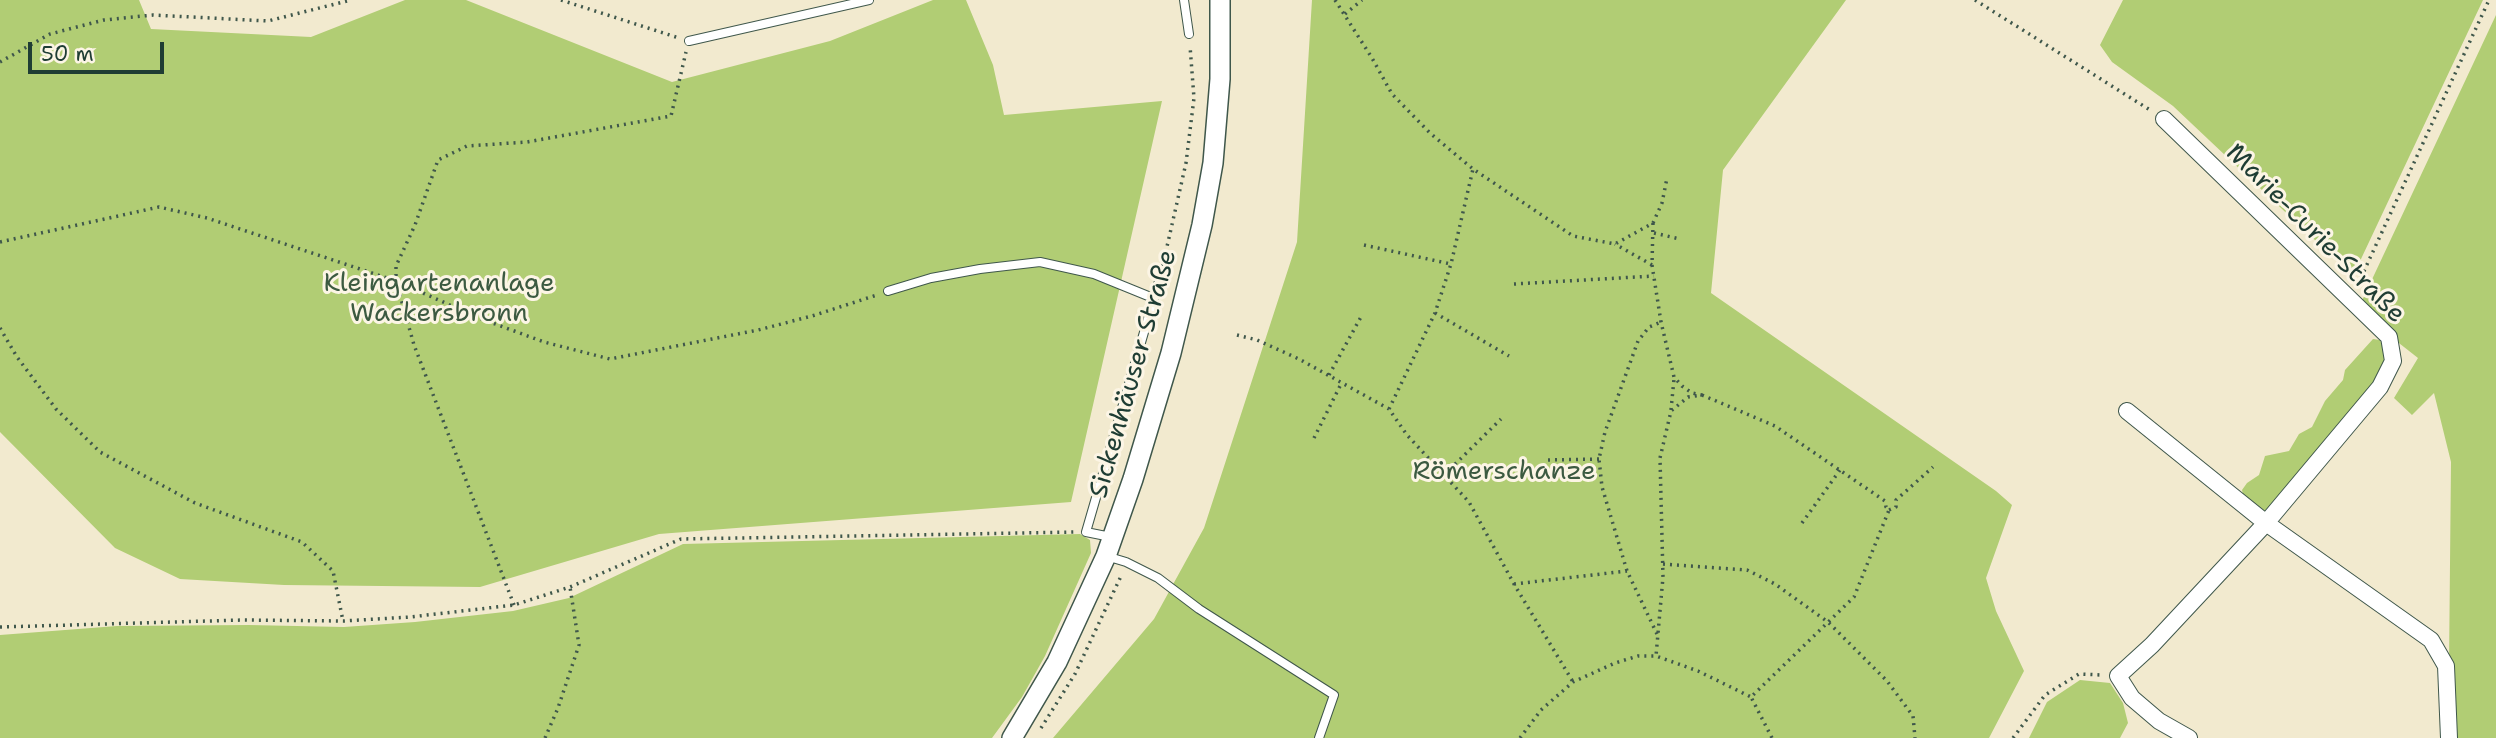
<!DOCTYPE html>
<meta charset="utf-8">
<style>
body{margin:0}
#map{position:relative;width:2496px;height:738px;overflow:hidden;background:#f2eacf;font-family:"Shantell Sans",sans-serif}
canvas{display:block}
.scale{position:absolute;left:28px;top:42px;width:136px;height:32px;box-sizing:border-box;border:4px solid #1f3d34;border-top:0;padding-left:9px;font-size:21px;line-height:24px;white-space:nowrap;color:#1f3d34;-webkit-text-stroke:5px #fcf5e5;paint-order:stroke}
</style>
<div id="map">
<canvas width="2496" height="738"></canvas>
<div class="scale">50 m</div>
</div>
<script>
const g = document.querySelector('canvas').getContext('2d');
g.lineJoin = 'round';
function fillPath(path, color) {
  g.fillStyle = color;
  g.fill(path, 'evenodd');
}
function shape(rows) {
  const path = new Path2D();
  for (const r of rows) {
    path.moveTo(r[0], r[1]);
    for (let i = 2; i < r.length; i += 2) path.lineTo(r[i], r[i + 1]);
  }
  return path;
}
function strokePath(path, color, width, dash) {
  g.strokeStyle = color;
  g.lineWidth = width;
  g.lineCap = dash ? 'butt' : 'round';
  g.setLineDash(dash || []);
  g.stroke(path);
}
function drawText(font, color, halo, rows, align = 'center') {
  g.font = font + ' "Shantell Sans",sans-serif';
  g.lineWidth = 6;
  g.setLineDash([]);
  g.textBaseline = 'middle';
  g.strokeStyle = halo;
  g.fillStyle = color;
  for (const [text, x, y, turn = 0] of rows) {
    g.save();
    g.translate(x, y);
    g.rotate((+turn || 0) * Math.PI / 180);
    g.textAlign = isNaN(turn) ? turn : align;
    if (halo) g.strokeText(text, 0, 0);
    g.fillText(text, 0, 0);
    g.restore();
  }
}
fillPath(shape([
 [0,0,139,0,151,29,311,37,405,0,466,0,672,82,830,41,933,0,966,0,993,65,1004,115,1162,101,1071,502,659,534,480,587,284,585,180,579,115,548,0,432],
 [1312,0,1846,0,1723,170,1711,293,1996,491,2012,505,1986,578,1996,611,2024,671,1989,738,1053,738,1154,619,1204,528,1297,242],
 [2123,0,2483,0,2353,276,2173,106,2112,62,2100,45],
 [2496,15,2496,738,2451,738,2449,666,2451,462,2434,393,2412,415,2394,398,2418,358,2390,336,2360,305],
 [2373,339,2380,340,2387,359,2377,381,2266,516,2244,498,2242,490,2247,483,2259,475,2265,456,2289,451,2299,434,2312,427,2325,401,2343,380,2345,370],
 [1080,534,1090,540,1091,553,1045,656,1022,697,992,738,0,738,0,635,117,626,249,625,344,627,415,622,513,611,569,598,683,544],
 [2080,680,2110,683,2123,703,2128,723,2120,738,2029,738,2047,702]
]), '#b1cd74');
const service = shape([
 [1184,0,1189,34],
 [689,41,869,0],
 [888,291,931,278,980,269,1040,262,1094,274,1153,298],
 [1111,537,1086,532,1158,284],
 [1106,556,1126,562,1158,578,1199,609,1334,695,1319,738]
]);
const minor = shape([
 [2164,119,2389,337,2393,361,2380,387,2266,523,2152,645,2118,676,2132,698,2159,721,2189,738],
 [2127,411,2266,523,2431,640,2446,666,2449,738]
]);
const tertiary = shape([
 [1012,738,1057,662,1106,556,1133,479,1171,353,1202,225,1213,163,1220,79,1220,0]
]);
strokePath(service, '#3f574b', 10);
strokePath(minor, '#3f574b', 18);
strokePath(tertiary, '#3f574b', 22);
strokePath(shape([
 [561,0,679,38],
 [1335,0,1372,58,1392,94,1430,133,1473,169],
 [1975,0,2150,110],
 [1345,14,1362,0],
 [0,62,50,34,104,20,153,15,268,21,351,0],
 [1653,223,1662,203,1667,178],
 [1654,233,1680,239],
 [0,242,159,207,207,218,396,281,479,318,544,342,610,359,758,330,812,316,877,295],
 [1364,245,1451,264],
 [1652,265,1661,322,1674,377,1682,386,1692,393,1702,395,1688,397,1671,411,1660,458,1663,577,1656,656],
 [1161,273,1186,163,1194,98,1190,46],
 [1514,284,1654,276],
 [2358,284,2489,0],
 [1435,313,1509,356],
 [0,328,17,357,56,409,100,452,195,503,302,542,333,571,343,621],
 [1237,335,1257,340,1299,359,1389,409,1407,435,1469,502,1514,584,1573,682],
 [1329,375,1362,315],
 [1702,395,1775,426,1885,501,1886,507,1889,510,1854,597,1751,697,1772,738],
 [1389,409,1435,313,1451,264,1473,169,1573,236,1615,244,1653,223,1652,265,1615,244],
 [1671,410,1674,379],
 [1314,438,1342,382],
 [1548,460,1599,459],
 [1445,474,1501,419],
 [1889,510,1896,507,1896,500,1933,467],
 [1802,523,1840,470],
 [1663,564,1747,570,1775,584,1828,622,1887,681,1913,716,1915,738],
 [1514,584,1627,571],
 [514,605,414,345,396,281,396,266,415,225,438,160,467,146,527,142,671,116,686,52],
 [0,627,243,620,343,621,410,617,514,605,570,587,681,539,1076,532],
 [1657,634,1627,571,1602,487,1599,459,1605,432,1638,341,1649,327,1661,322],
 [1041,728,1075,674,1122,574],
 [545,738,558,708,579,645,570,587],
 [1520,738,1541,710,1573,682,1615,663,1638,656,1656,656,1698,671,1751,697],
 [2013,738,2045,695,2079,674,2102,675]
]), '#3f574b', 3.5, [2, 5]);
strokePath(service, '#fff', 8);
strokePath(minor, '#fff', 16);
strokePath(tertiary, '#fff', 19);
drawText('26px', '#1f3d34', '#fcf5e5', [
 ["Marie-Curie-Straße",2315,234,45],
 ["Sickenhäuser Straße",1134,374,-74]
]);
drawText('26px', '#3c5a41', '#fcf5e5', [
 ["Kleingartenanlage",439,284],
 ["Wackersbronn",439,314],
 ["Römerschanze",1504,472]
]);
</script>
